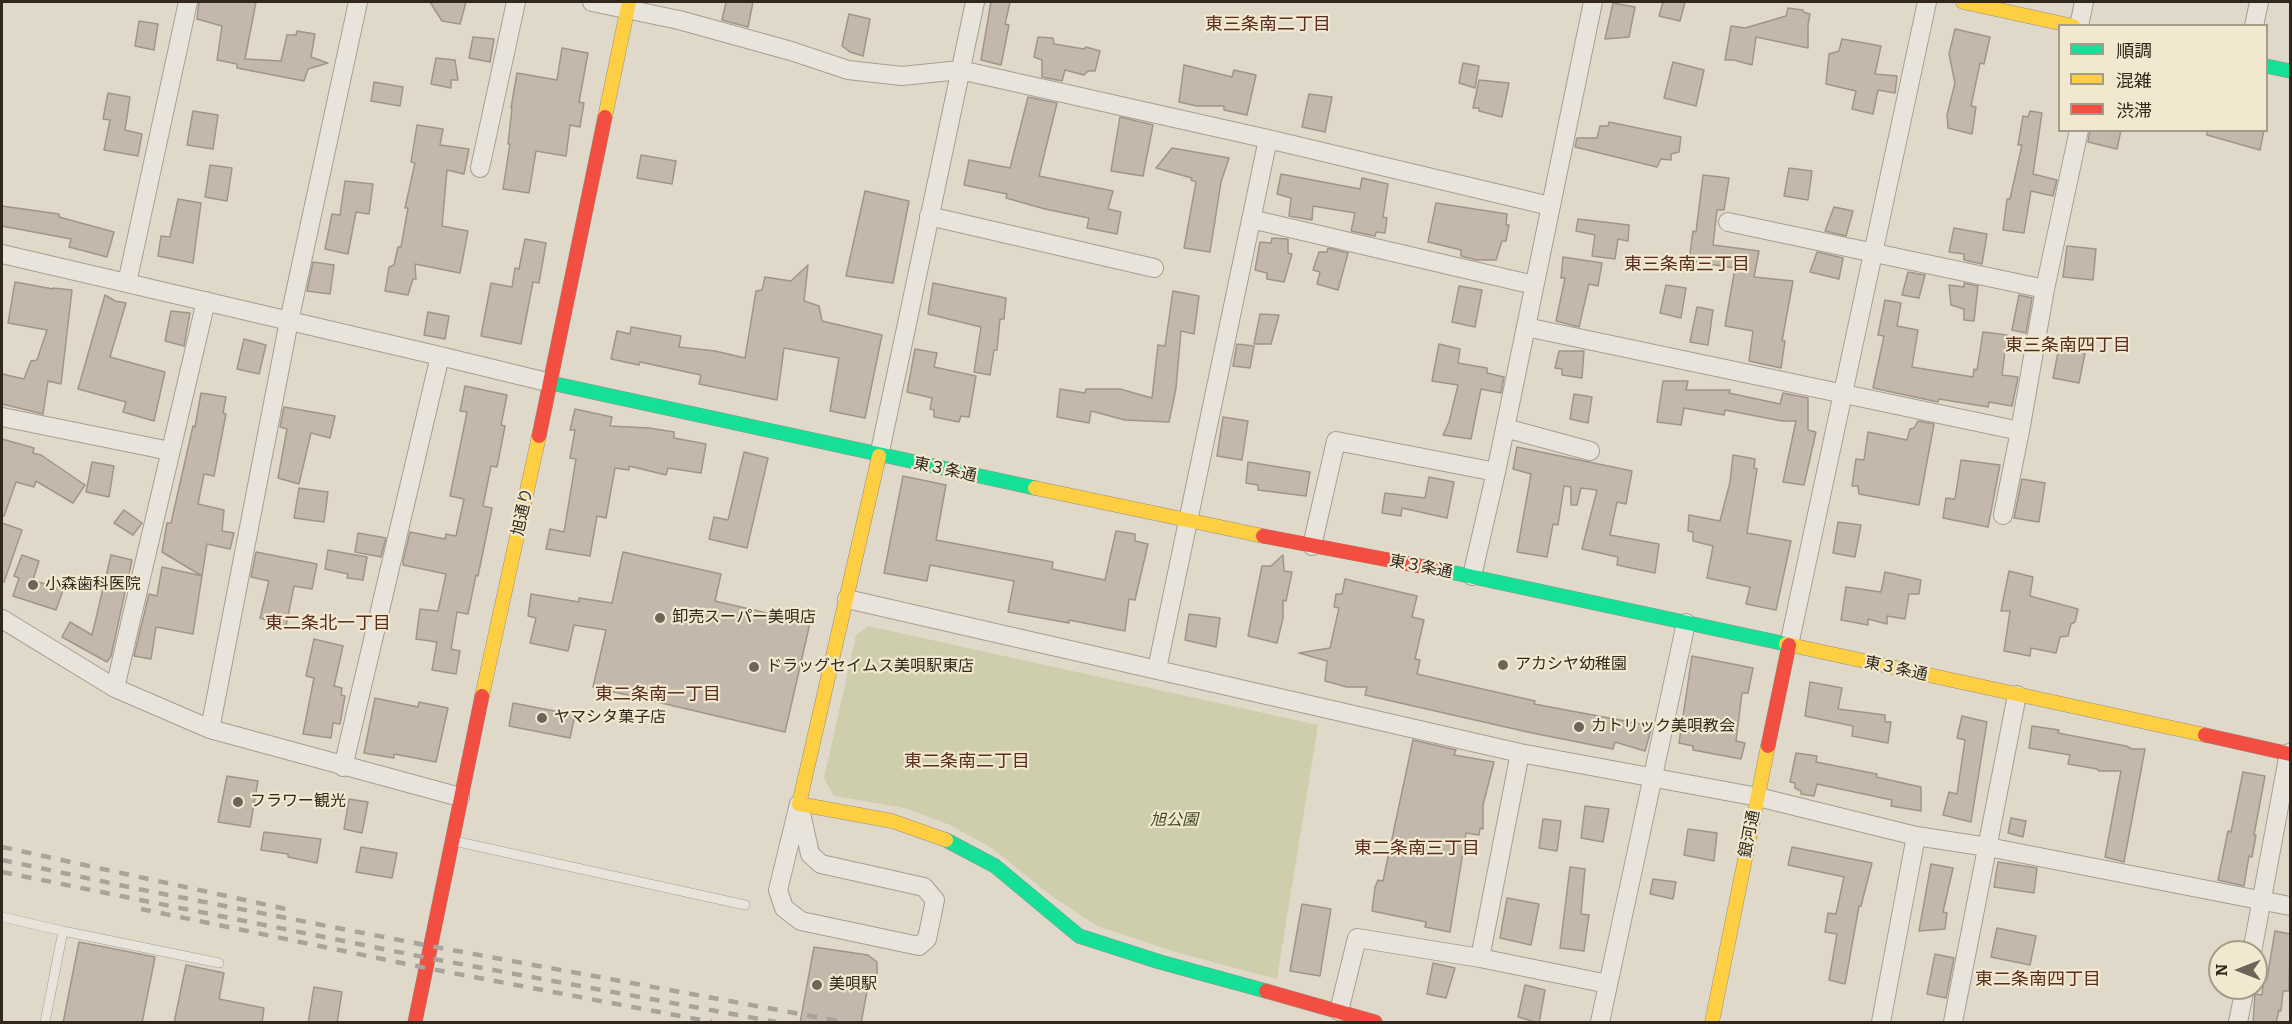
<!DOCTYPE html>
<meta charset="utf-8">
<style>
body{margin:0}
#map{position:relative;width:2292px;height:1024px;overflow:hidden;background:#e0d9c9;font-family:Bitter,"Noto Sans JP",serif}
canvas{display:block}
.frame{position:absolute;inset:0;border:3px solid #31271d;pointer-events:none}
.legend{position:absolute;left:2058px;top:24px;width:210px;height:108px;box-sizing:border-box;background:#f1e8cf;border:2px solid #a49b88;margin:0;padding:8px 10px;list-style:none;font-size:18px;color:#31271d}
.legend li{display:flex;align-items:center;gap:12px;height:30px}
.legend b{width:30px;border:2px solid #a49b88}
.north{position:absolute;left:2208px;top:940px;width:60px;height:60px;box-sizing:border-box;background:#f1e8cf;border:2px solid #a49b88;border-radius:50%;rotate:270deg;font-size:16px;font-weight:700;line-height:24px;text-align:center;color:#31271d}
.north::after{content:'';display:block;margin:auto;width:21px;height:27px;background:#6e6559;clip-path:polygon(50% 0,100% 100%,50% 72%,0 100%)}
</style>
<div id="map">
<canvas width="2292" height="1024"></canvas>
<div class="frame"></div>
<ul class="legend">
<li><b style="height:8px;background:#16e098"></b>順調</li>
<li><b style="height:8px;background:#ffcf43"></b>混雑</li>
<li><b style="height:8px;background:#f24e42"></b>渋滞</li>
</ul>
<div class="north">N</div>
</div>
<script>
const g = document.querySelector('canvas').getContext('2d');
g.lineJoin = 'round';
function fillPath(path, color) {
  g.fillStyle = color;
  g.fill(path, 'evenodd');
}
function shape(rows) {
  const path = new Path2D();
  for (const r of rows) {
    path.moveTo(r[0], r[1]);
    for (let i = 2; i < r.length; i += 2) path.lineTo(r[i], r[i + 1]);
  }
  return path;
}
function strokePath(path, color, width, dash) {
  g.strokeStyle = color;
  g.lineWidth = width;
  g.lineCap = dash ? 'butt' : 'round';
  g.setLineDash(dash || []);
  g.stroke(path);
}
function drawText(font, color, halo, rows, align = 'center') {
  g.font = font + ' Bitter,"Noto Sans JP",serif';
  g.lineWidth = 4.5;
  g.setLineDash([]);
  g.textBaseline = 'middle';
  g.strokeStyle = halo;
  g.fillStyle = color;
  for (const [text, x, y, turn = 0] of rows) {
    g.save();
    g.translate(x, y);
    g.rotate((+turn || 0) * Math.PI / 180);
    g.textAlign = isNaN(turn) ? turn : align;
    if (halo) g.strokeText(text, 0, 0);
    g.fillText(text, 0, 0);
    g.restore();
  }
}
fillPath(shape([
 [868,626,1318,725,1277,979,1175,952,1097,926,1050,895,993,849,950,825,904,808,834,796,824,778,856,635]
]), '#cecead');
const building = shape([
 [199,2,256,2,245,59,281,61,287,35,296,35,297,31,315,34,311,57,328,63,308,69,304,81,237,68,237,64,217,60,222,26,197,19,199,2],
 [430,2,466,2,460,24,442,21,430,2],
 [726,2,753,2,748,27,722,20,726,2],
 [991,2,1010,2,1005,24,1009,25,1001,65,981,60,991,2],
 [1663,2,1685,2,1680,21,1659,16,1663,2],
 [1613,3,1635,7,1629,37,1605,39,1613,3],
 [1788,8,1803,10,1803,12,1810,14,1808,25,1808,48,1756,37,1752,65,1734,60,1725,60,1731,26,1745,28,1786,16,1788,8],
 [849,14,870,19,863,56,850,52,842,46,849,14],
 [139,21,158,24,154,50,135,46,139,21],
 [1955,29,1990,37,1984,64,1980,63,1971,106,1976,107,1972,134,1948,128,1947,115,1955,83,1949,54,1955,29],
 [473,37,494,39,490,62,469,58,473,37],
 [1038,37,1053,38,1054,44,1084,49,1086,47,1100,51,1095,71,1088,71,1084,75,1065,70,1062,81,1042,77,1042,60,1034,57,1038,37],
 [1842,39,1881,46,1875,74,1897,76,1895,93,1878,90,1873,114,1852,109,1856,91,1826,84,1829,54,1839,51,1842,39],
 [562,48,588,53,579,102,584,103,580,127,570,125,566,156,536,151,529,193,503,189,510,144,508,144,512,108,511,108,517,73,557,80,562,48],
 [436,58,455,60,458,80,451,80,451,88,431,84,436,58],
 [1673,62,1704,70,1696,106,1664,98,1673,62],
 [1463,63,1479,66,1475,88,1459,83,1463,63],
 [1184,65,1232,77,1234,70,1256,75,1247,115,1224,110,1224,106,1197,106,1179,102,1184,65],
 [1479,80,1509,83,1502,117,1479,111,1479,108,1473,108,1479,80],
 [374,82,403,87,400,106,371,101,374,82],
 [108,93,130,97,125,130,142,134,138,156,104,150,110,120,103,119,108,93],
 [1309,94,1332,97,1325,132,1302,127,1309,94],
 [1028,97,1057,103,1039,176,1113,191,1108,209,1121,212,1117,234,1087,228,1089,218,1045,209,1006,198,1007,194,964,185,969,160,1010,168,1028,97],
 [193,111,218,115,213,149,187,145,193,111],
 [2030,111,2042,113,2033,174,2057,180,2053,196,2031,191,2024,233,2003,230,2007,199,2010,199,2022,145,2018,145,2023,116,2028,117,2030,111],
 [1120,117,1153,125,1143,176,1111,171,1120,117],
 [1609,122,1681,137,1679,152,1671,154,1671,160,1661,159,1657,167,1575,147,1577,138,1597,138,1600,126,1608,126,1609,122],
 [417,125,443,129,440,145,469,149,464,174,447,170,442,226,468,231,460,273,415,264,416,279,413,279,408,295,385,291,389,267,394,265,398,247,401,247,408,208,405,208,415,163,411,162,417,125],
 [2090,130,2121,130,2117,149,2088,142,2090,130],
 [2207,130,2264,130,2260,150,2207,135,2207,130],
 [1172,148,1229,158,1221,182,1210,252,1184,248,1196,182,1191,180,1192,178,1156,168,1172,148],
 [641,155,676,161,672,184,637,178,641,155],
 [210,165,232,168,227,201,205,197,210,165],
 [1789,168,1812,171,1808,200,1784,196,1789,168],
 [1281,174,1360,189,1362,178,1388,184,1383,217,1387,218,1385,233,1376,232,1375,236,1351,231,1355,213,1313,206,1312,220,1289,216,1291,198,1277,194,1281,174],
 [1703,175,1729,178,1724,210,1717,210,1713,245,1759,251,1754,277,1793,281,1782,341,1785,341,1781,368,1749,361,1753,331,1725,326,1735,268,1689,261,1693,231,1696,232,1703,175],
 [345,181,373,184,369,214,356,212,348,254,325,249,332,214,340,215,345,181],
 [865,191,909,201,893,283,846,276,865,191],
 [178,199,201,203,193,263,158,256,161,236,170,237,178,199],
 [1436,203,1507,214,1506,225,1509,225,1506,241,1502,241,1496,260,1476,260,1461,256,1461,250,1428,242,1436,203],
 [2,206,59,214,59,217,114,232,107,257,69,247,71,239,2,226,2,206],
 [1834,207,1853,211,1846,236,1825,231,1834,207],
 [1578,219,1629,225,1628,241,1618,239,1615,259,1592,256,1595,235,1576,231,1578,219],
 [1954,228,1987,234,1982,264,1964,260,1964,254,1949,252,1954,228],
 [1272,238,1288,239,1288,253,1292,254,1284,282,1267,279,1267,273,1255,270,1260,242,1271,243,1272,238],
 [525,239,546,243,539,283,533,282,521,344,481,336,491,283,512,287,515,268,519,269,525,239],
 [2067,246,2096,249,2093,280,2063,277,2067,246],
 [1328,248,1348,253,1338,290,1317,284,1320,272,1313,270,1319,252,1327,252,1328,248],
 [1817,252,1843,258,1839,279,1810,272,1817,252],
 [1563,257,1602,263,1598,286,1589,284,1579,327,1556,321,1565,278,1561,278,1563,257],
 [313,262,334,265,330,294,307,291,313,262],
 [808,265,804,301,819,306,822,321,882,335,865,418,830,411,839,358,784,348,777,400,699,384,701,375,640,362,639,365,611,359,617,331,630,334,631,327,681,336,679,347,715,351,745,358,756,291,762,290,765,277,791,281,808,265],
 [1908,272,1925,275,1919,298,1902,295,1908,272],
 [15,282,53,289,53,288,72,290,61,384,48,381,43,414,2,404,2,374,24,379,31,361,37,360,47,330,8,323,15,282],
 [933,283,1006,298,1004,319,1000,319,997,350,994,350,990,375,974,372,981,327,928,314,933,283],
 [1964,283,1978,286,1974,321,1964,320,1964,309,1951,305,1949,285,1964,287,1964,283],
 [1666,285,1686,288,1681,318,1660,313,1666,285],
 [1459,286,1482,290,1475,327,1452,322,1459,286],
 [1173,291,1199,296,1194,334,1181,331,1176,388,1169,422,1125,420,1091,411,1089,423,1057,417,1060,389,1085,393,1086,389,1120,389,1152,398,1158,345,1165,346,1173,291],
 [105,295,115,301,126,303,110,357,165,372,154,421,123,412,126,402,78,389,105,295],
 [2019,295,2032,298,2026,333,2012,330,2019,295],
 [1885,300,1901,303,1897,326,1918,330,1912,367,1973,377,1974,369,1977,370,1983,332,2007,335,2002,375,2018,377,2012,406,1989,402,1988,407,1939,399,1938,402,1873,388,1884,336,1878,335,1885,300],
 [1697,307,1713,310,1708,345,1690,342,1697,307],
 [171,311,190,313,184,346,165,341,171,311],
 [428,312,449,316,445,339,424,335,428,312],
 [1260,314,1279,315,1271,344,1254,344,1260,314],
 [2061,337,2087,343,2079,383,2053,378,2061,337],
 [244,339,266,345,259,374,237,369,244,339],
 [1237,344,1254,346,1250,368,1233,366,1237,344],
 [1439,344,1460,349,1458,363,1487,368,1487,373,1504,377,1501,393,1481,389,1471,439,1443,435,1449,422,1458,385,1432,381,1439,344],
 [915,349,937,353,934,367,976,376,969,417,961,416,959,422,934,417,934,410,930,409,932,398,907,392,915,349],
 [1559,351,1584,351,1582,378,1562,375,1562,369,1555,368,1559,351],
 [1663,381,1688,381,1686,390,1730,390,1729,393,1780,404,1783,393,1808,398,1808,430,1816,432,1804,485,1783,482,1796,421,1782,421,1725,410,1724,415,1684,408,1681,425,1657,422,1663,381],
 [465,386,507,395,501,425,505,426,497,467,491,466,483,506,492,508,478,576,476,575,468,614,457,612,451,649,460,651,456,674,432,670,437,642,416,639,420,609,438,611,446,574,403,565,403,561,410,532,445,539,446,534,456,536,464,499,450,496,467,412,460,411,465,386],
 [201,393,226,397,223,413,226,414,214,476,204,474,198,504,224,510,222,531,234,533,230,549,207,544,202,576,162,552,167,523,171,523,193,426,195,427,201,393],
 [1574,394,1592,397,1588,423,1570,419,1574,394],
 [284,407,335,416,330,438,311,433,299,484,278,478,287,429,280,427,284,407],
 [575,409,612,417,610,426,649,428,674,432,674,438,706,444,701,473,668,468,666,475,629,466,629,470,615,468,606,518,597,516,590,556,546,549,550,529,564,532,576,459,570,458,575,430,570,430,575,409],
 [1223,417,1248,421,1242,460,1217,456,1223,417],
 [1918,421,1934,424,1919,505,1859,494,1858,486,1852,486,1856,459,1864,460,1868,432,1907,440,1910,429,1914,428,1918,421],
 [2,439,34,448,33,453,41,455,85,485,73,503,36,481,34,487,16,482,4,516,2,516,2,439],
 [1517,447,1632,471,1626,504,1617,502,1610,535,1659,544,1655,573,1617,565,1618,557,1582,549,1597,490,1581,488,1577,505,1571,505,1571,487,1564,486,1558,525,1553,524,1547,557,1517,552,1531,474,1513,469,1517,447],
 [744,452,768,458,747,548,709,539,714,517,728,520,744,452],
 [1733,455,1755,459,1754,468,1757,469,1747,533,1791,541,1776,610,1746,604,1750,587,1707,578,1713,546,1693,541,1693,532,1688,531,1689,515,1720,521,1730,482,1733,455],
 [1961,460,2000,465,1988,527,1943,518,1946,498,1955,499,1961,460],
 [92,462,114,466,109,497,86,492,92,462],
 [1248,462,1310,472,1306,496,1258,490,1258,485,1246,483,1248,462],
 [903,476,946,485,936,540,1053,562,1052,569,1105,580,1116,531,1135,534,1135,541,1148,544,1135,600,1129,599,1125,631,1069,620,1069,623,1008,612,1014,581,930,565,927,581,884,573,903,476],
 [1429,477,1454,482,1447,518,1402,508,1401,516,1382,513,1385,493,1425,498,1429,477],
 [2022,479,2045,483,2039,522,2014,518,2022,479],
 [299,488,328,492,324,522,294,518,299,488],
 [124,510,142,523,133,535,114,523,124,510],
 [1838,522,1861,525,1855,557,1833,553,1838,522],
 [2,523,22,530,4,582,2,582,2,523],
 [358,533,386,538,381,557,355,552,358,533],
 [328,550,367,557,363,580,347,578,348,574,325,569,328,550],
 [256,552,317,564,312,589,294,586,286,626,260,618,269,581,251,577,256,552],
 [623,552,721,574,715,601,810,623,785,732,593,687,606,630,574,625,568,651,530,643,536,618,528,616,531,594,579,602,579,598,612,603,623,552],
 [22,555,39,561,33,580,63,590,56,610,13,596,19,578,14,576,22,555],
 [111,555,132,560,111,656,107,662,62,637,70,622,92,635,111,555],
 [1283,555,1284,571,1292,572,1286,601,1283,600,1283,618,1277,643,1248,636,1262,566,1271,566,1283,555],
 [162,567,202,576,193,634,156,627,151,659,134,656,149,594,157,596,162,567],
 [2009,571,2033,577,2030,596,2078,609,2075,622,2071,624,2068,636,2060,637,2056,653,2031,648,2030,656,2004,651,2010,611,2001,611,2009,571],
 [1885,572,1921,580,1919,594,1909,594,1905,619,1887,616,1887,624,1868,619,1868,625,1841,620,1846,587,1881,592,1885,572],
 [1345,579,1417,596,1412,617,1424,620,1415,659,1420,660,1417,674,1535,701,1534,704,1652,726,1645,751,1615,742,1613,749,1532,733,1365,695,1367,687,1347,687,1325,681,1327,661,1299,653,1330,648,1339,608,1334,607,1336,594,1342,594,1345,579],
 [1189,614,1220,618,1216,647,1185,640,1189,614],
 [314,639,343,646,334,686,342,688,341,695,345,696,340,724,333,723,331,738,303,734,314,678,306,676,314,639],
 [1692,656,1753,668,1748,693,1742,693,1736,741,1745,743,1741,759,1693,750,1693,746,1679,743,1692,656],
 [1810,682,1842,688,1838,709,1885,715,1885,722,1891,722,1888,743,1852,736,1853,726,1805,716,1810,682],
 [375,698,418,707,419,702,448,708,436,762,394,754,394,758,364,753,375,698],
 [513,703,575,715,570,738,509,726,513,703],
 [1962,716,1987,722,1971,822,1943,815,1949,792,1957,794,1965,740,1957,738,1962,716],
 [2032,726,2059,730,2058,733,2126,746,2132,749,2145,749,2124,862,2105,857,2121,771,2099,771,2097,769,2068,764,2070,755,2029,748,2032,726],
 [1413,740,1456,750,1454,755,1494,762,1483,805,1483,829,1480,828,1479,835,1466,833,1450,932,1425,927,1426,922,1372,911,1375,887,1378,880,1383,881,1413,740],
 [1796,753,1817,756,1816,762,1877,774,1876,777,1921,787,1921,811,1891,806,1892,800,1817,784,1814,796,1801,794,1801,791,1795,788,1795,783,1790,782,1796,753],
 [2243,772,2265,776,2254,835,2256,835,2252,857,2249,856,2244,886,2218,880,2228,831,2231,832,2243,772],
 [227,776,258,781,250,827,218,822,227,776],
 [349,799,368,802,362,833,344,829,349,799],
 [1585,806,1609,809,1603,842,1581,838,1585,806],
 [2011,818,2026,821,2023,837,2008,833,2011,818],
 [1543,819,1561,821,1557,851,1539,848,1543,819],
 [1688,829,1717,833,1714,861,1684,855,1688,829],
 [264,832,321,839,317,863,288,857,288,854,261,850,264,832],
 [361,847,397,853,392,878,356,872,361,847],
 [1792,847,1872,863,1861,906,1859,906,1845,984,1829,980,1837,934,1825,932,1828,913,1836,914,1844,877,1788,865,1792,847],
 [1998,862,2037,868,2034,893,1994,887,1998,862],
 [1931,864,1953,868,1943,912,1947,913,1945,929,1919,931,1931,864],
 [1570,867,1585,869,1581,914,1589,915,1584,951,1560,948,1570,867],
 [1653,879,1676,882,1673,899,1650,894,1653,879],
 [1507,898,1539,904,1531,945,1500,938,1507,898],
 [1302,904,1331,909,1320,976,1290,971,1302,904],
 [1997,928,2036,936,2030,965,1991,957,1997,928],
 [2275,931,2290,934,2289,991,2283,991,2281,1011,2279,1010,2276,1023,2253,1023,2255,994,2262,995,2264,978,2267,979,2275,931],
 [79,942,155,957,142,1023,63,1023,79,942],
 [814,947,868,955,877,962,877,974,867,991,861,1023,800,1023,814,947],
 [1935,954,1954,958,1946,998,1927,994,1935,954],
 [1433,963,1455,968,1446,998,1427,994,1433,963],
 [186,965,224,973,219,999,264,1008,262,1023,174,1023,186,965],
 [1525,985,1545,990,1539,1023,1518,1017,1525,985],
 [314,987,342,992,337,1023,308,1023,314,987]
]);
fillPath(building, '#c3b8ab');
strokePath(building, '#9f9589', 1.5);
const lane = shape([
 [454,841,745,905],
 [2,917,63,931],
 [45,1022,63,931,219,963]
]);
const street = shape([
 [592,2,679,20,791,51,848,70,902,76,960,70,1268,139,1550,206],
 [2079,26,2084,2],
 [2254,26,2259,2],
 [480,168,516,2],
 [929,216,1154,268],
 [1251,219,1534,285],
 [1728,222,2045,289],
 [2,254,440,356,551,383],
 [127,283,188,2],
 [1526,327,2020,431,2045,289,2079,130],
 [2,417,170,451],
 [1505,428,1590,451],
 [879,456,975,2],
 [2003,515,2020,431],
 [1312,546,1336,441,1496,472],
 [1472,576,1496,472,1593,2],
 [847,599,1520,753,1758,797,1916,836,1988,847,2290,906],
 [2,619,115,688,210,729,460,797],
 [1789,645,1927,2],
 [1157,669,1268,139],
 [115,688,206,301],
 [210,729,289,321,358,2],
 [343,767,440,356],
 [799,804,810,854,821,864,924,887,935,900,927,939,919,946,801,921,784,908,778,890,799,804],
 [2252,952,2289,753],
 [1480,958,1520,753],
 [1339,1011,1357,938,1480,958,1608,984],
 [1600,1022,1686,623],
 [1881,1022,1916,836],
 [1953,1022,2017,695],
 [2238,1022,2245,988]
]);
const fast = shape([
 [2266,66,2290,71],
 [551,383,1035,488],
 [1441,570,1786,644],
 [946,840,995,866,1079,936,1160,962,1266,991]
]);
const slow = shape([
 [1963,2,2073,26],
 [605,117,629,2],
 [879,456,799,804,892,821,946,840],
 [1035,488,1263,536],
 [1786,644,2205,735],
 [482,696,539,436],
 [1712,1022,1768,746]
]);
const jam = shape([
 [539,436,605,117],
 [1263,536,1441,570],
 [2205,735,2290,754],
 [1768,746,1789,645],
 [1266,991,1375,1022],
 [415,1022,482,696]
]);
strokePath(lane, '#a59e93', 10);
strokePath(street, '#a59e93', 20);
strokePath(fast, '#948e83', 15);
strokePath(slow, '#948e83', 15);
strokePath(jam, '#948e83', 15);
strokePath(lane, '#e8e4db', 9);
strokePath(street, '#e8e4db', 18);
strokePath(fast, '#16e098', 14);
strokePath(slow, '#ffcf43', 14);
strokePath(jam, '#f24e42', 14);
strokePath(shape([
 [2,847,286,909],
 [2,860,143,890,430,946,844,1022],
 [2,872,428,958,776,1022],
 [141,909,426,968,712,1022]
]), '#a8a39b', 4.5, [10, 10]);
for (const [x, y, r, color] of [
 [33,585,6,"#6e6559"],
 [660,618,6,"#6e6559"],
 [1503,665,6,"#6e6559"],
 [754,667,6,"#6e6559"],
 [542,718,6,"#6e6559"],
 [1579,727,6,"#6e6559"],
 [238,802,6,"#6e6559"],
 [817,985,6,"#6e6559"]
]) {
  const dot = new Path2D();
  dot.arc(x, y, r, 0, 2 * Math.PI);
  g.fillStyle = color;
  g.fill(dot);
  strokePath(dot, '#f1e8cf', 2);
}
drawText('16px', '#31271d', '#f1e8cf', [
 ["東３条通",945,470,12],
 ["旭通り",523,512,-78],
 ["東３条通",1421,567,11],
 ["東３条通",1896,669,12],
 ["銀河通",1750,834,-79]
]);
drawText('16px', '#31271d', '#f1e8cf', [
 ["小森歯科医院",45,585],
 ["卸売スーパー美唄店",672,618],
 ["アカシヤ幼稚園",1515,665],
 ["ドラッグセイムス美唄駅東店",766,667],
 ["ヤマシタ菓子店",554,718],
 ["カトリック美唄教会",1591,727],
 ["フラワー観光",250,802],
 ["美唄駅",829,985]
], 'left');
drawText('italic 16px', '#414c26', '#f1e8cf', [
 ["旭公園",1174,821]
]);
drawText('18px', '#5a2e21', '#f1e8cf', [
 ["東三条南二丁目",1268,25],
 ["東三条南三丁目",1687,265],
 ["東三条南四丁目",2068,346],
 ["東二条北一丁目",328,624],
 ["東二条南一丁目",658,695],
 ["東二条南二丁目",967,762],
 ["東二条南三丁目",1417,849],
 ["東二条南四丁目",2038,980]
]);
</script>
